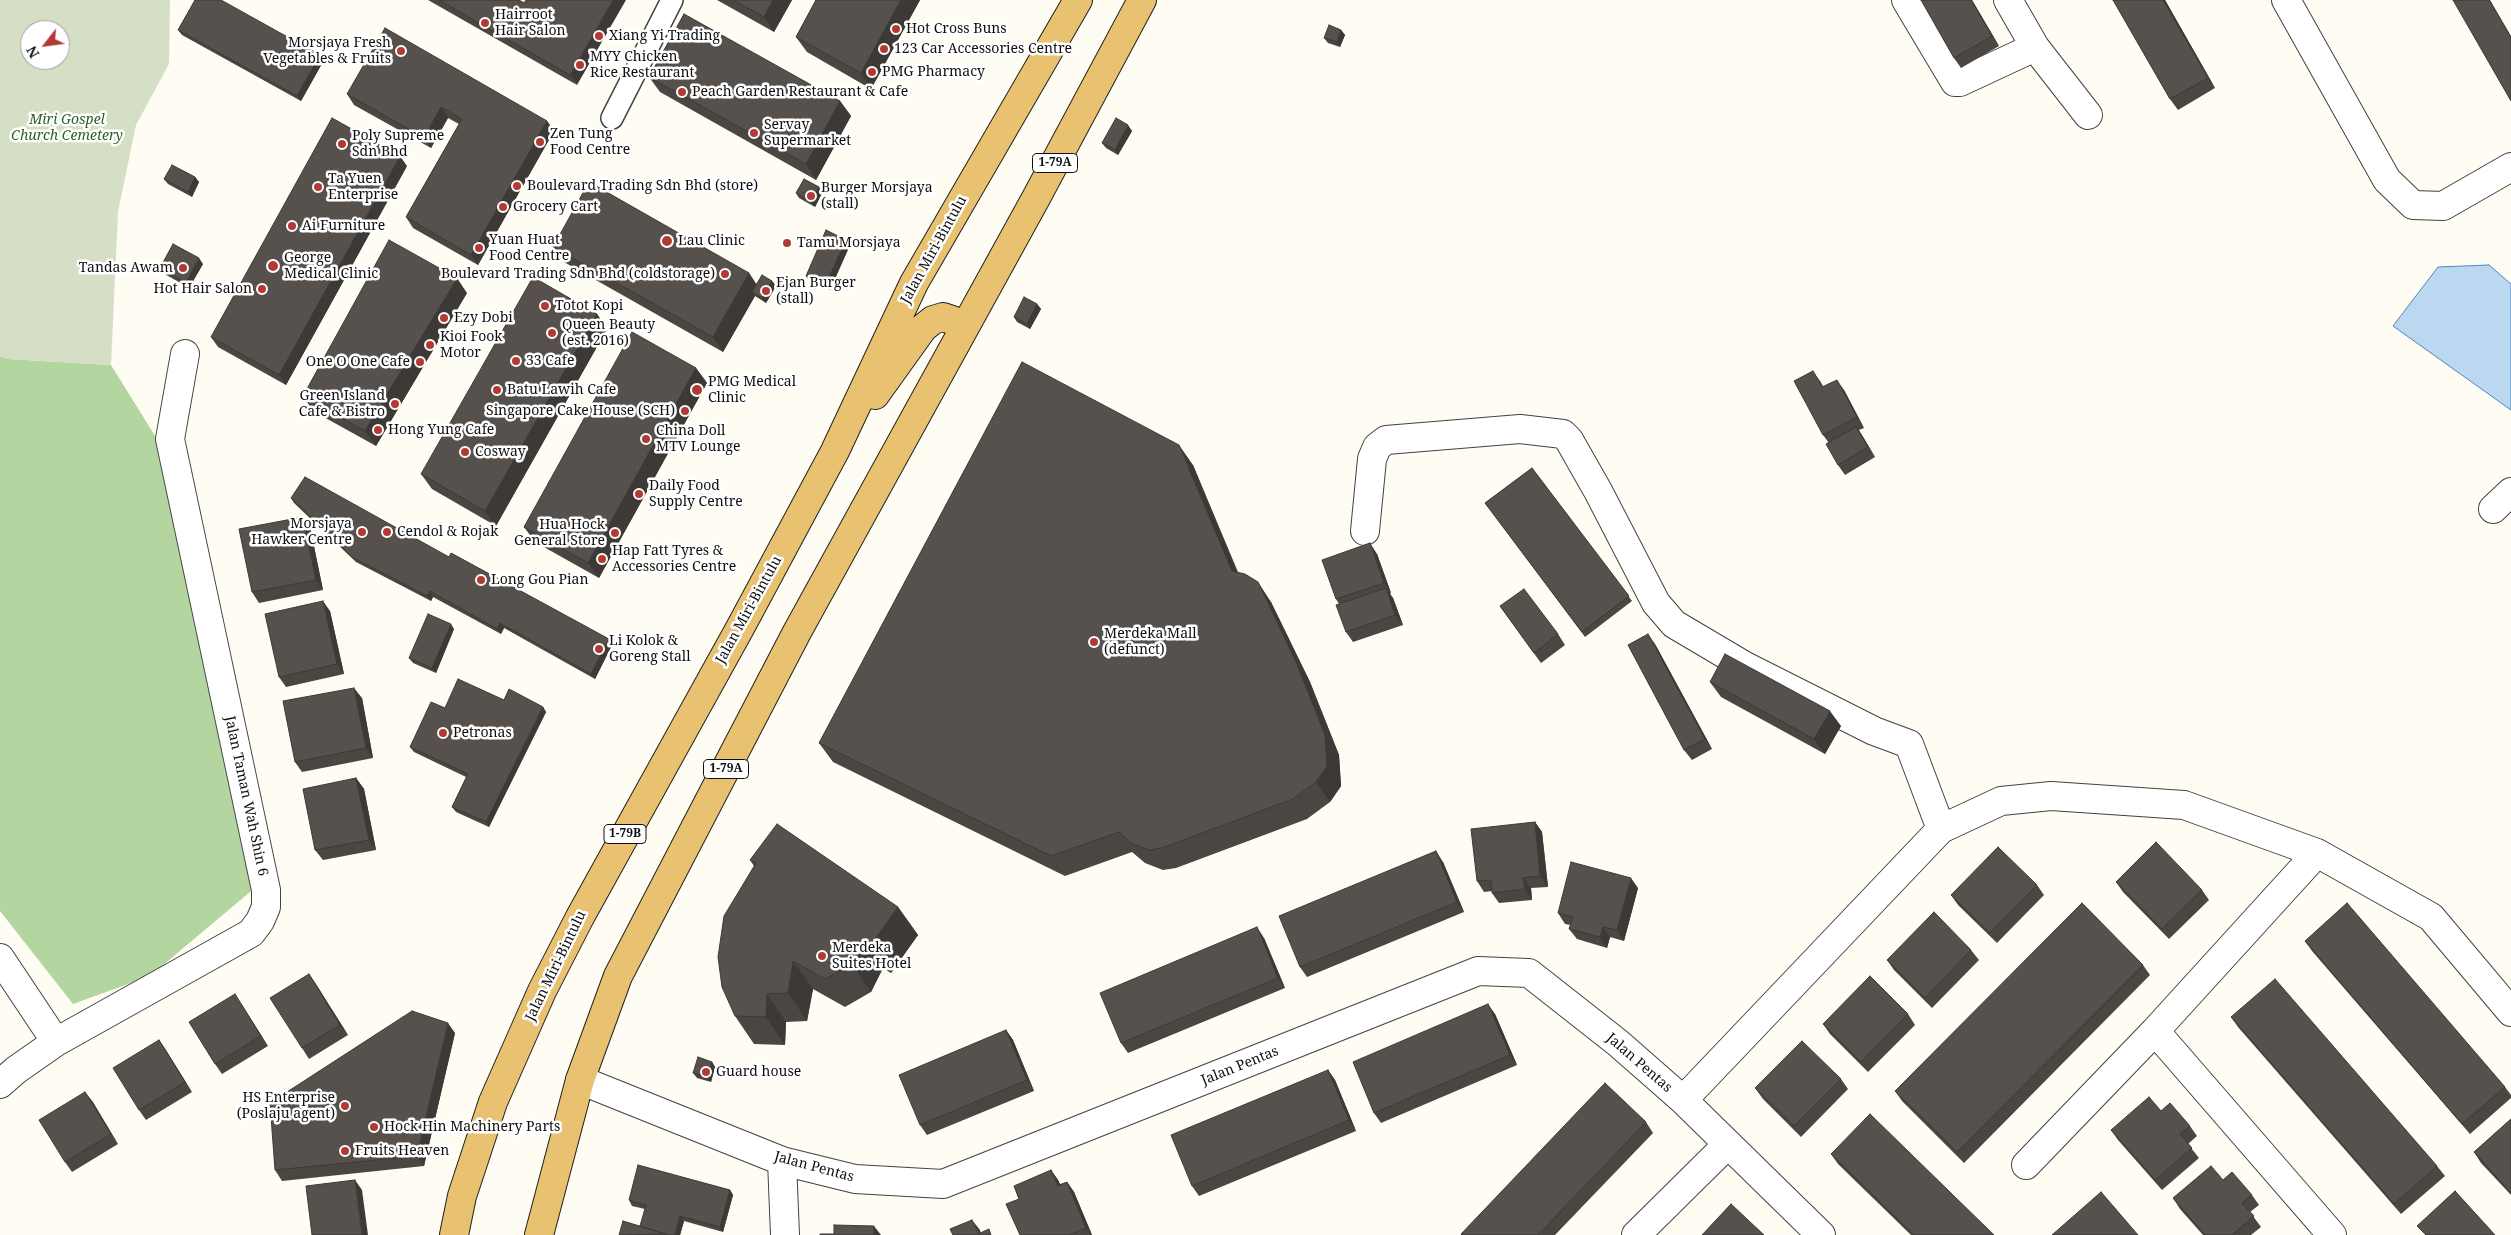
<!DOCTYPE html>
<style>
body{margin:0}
#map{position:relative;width:2511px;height:1235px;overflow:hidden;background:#fefcf3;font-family:"Noto Serif",serif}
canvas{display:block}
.north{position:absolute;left:20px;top:20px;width:50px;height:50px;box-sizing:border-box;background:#fff;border:1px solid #9f9f9f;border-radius:50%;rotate:240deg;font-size:14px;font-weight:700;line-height:20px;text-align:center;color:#0f0f0f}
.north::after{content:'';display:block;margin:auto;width:18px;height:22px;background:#b23a35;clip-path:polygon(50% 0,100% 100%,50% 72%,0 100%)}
</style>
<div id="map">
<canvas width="2511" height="1235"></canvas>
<div class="north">N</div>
</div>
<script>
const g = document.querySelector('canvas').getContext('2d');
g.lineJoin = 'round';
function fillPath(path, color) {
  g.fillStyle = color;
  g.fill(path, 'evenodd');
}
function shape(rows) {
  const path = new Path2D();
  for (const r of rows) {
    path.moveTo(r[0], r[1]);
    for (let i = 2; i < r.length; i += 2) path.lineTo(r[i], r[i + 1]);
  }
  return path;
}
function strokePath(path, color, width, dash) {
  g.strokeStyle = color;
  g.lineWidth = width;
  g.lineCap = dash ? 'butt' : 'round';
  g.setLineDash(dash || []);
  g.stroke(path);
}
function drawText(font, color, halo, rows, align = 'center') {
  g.font = font + ' "Noto Serif",serif';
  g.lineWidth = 5;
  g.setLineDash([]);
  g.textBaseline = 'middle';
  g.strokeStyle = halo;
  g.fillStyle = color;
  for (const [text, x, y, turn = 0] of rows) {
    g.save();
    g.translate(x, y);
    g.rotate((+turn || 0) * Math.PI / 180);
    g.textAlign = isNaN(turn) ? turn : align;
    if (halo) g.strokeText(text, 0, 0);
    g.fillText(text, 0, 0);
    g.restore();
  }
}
fillPath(shape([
 [0,356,9,359,111,365,157,439,256,887,150,976,73,1004,0,911]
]), '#b3d5a0');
fillPath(shape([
 [0,0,170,0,169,64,136,125,118,212,111,365,8,359,0,356],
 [30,30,60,30,60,60,30,60]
]), '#d4dfc5');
const water = shape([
 [2489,265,2511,284,2511,410,2393,326,2438,267,2489,265]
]);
fillPath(water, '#bcd8f0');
strokePath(water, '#4a87c0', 1);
const pedestrian = shape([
 [612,118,672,0]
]);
const minor = shape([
 [1906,0,1955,82,1960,82,2035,47],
 [2008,0,2035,47,2088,115],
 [2286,0,2387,180,2413,205,2443,206,2511,167],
 [2493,509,2511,492],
 [1365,531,1372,459,1377,447,1386,440,1520,429,1563,434,1569,440,1598,491,1656,603,1674,624,1745,666,1874,731,1909,744,1941,829],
 [0,958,56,1042,16,1070,0,1084],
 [2155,1031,2332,1235],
 [56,1042,251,933,260,921,266,907,266,890,170,439,185,354],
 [580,1080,782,1161,855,1179,943,1184,1478,971,1529,973,1618,1043,1683,1100,1821,1235],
 [1683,1100,1941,829,2001,801,2051,796,2184,805,2317,853,2431,917,2511,1012],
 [782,1161,785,1235],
 [2026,1165,2155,1031,2317,853],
 [1636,1235,1727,1145]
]);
const trunk = shape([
 [875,395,923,328,933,320,943,317,966,325],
 [454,1235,462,1196,493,1102,542,991,580,917,740,628,835,451,914,283,1078,0],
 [539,1235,580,1080,618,976,797,632,1036,198,1142,0]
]);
strokePath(pedestrian, '#424242', 24);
strokePath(minor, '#424242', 30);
strokePath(trunk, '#202020', 30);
strokePath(pedestrian, '#fff', 21);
strokePath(minor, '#fff', 28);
strokePath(trunk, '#e8c270', 28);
fillPath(shape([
 [428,0,519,0,524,3,577,85],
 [717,0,792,0,774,32],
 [816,0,920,0,871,89,807,52,796,37],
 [1972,0,1999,46,1961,68,1954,58],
 [2113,0,2165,0,2215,88,2178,110,2170,99],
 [178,30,320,55,324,60,301,101,182,35],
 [1341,30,1345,35,1340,47,1328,43,1324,38],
 [649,77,840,101,851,116,816,180,660,92],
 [347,94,547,121,554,131,478,265,413,228,406,217,459,124,448,118,431,148,354,105],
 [1132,131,1118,155,1106,148,1102,143],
 [407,166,286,385,218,347,211,337],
 [195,177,199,182,192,197,168,184,164,179],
 [819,187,822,193,815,207,799,198,796,193],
 [850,245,830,290,810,281,806,276],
 [553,247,749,273,756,284,772,281,776,286,766,303,755,296,723,352,564,262],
 [203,264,189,288,163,273,160,268],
 [467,293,376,446,313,411,303,396],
 [1037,304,1041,309,1030,329,1017,322,1014,317],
 [597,314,607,329,496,526,432,489,421,474],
 [696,368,707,383,599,578,535,542,524,527],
 [1820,381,1823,387,1844,390,1864,428,1859,430,1875,457,1845,475,1838,465,1829,443,1823,435],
 [1193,465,1238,572,1271,602,1310,682,1339,755,1341,786,1330,802,1307,819,1176,868,1163,870,1145,863,1132,852,1065,876,833,762,819,743],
 [1532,468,1632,601,1585,637,1485,503],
 [291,498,449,557,612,645,595,679,504,628,501,634,433,597,431,601,356,562,294,503],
 [310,527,323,590,259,603,252,592],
 [1377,554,1391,593,1390,594,1393,598,1403,625,1353,642,1346,632,1339,604,1336,599],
 [1500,606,1558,634,1565,645,1541,663],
 [330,611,344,674,286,687,279,677],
 [454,629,436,673,413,663,409,658],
 [1655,644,1712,749,1692,760,1684,750],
 [1710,682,1841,726,1825,754,1721,697],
 [362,698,373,758,302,772,295,762],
 [504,700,543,707,546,712,489,827,456,812,452,807,466,777,414,752,410,747,445,708],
 [356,778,364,789,376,850,323,860,315,850],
 [1535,822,1542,832,1548,887,1531,888,1532,900,1499,903,1492,893,1492,891,1484,892,1477,881],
 [750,860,898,907,918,935,891,973,883,968,871,992,845,1007,813,989,807,1021,786,1022,785,1045,754,1044,735,1016,754,866],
 [1443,862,1464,912,1307,977,1300,967],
 [2116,882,2202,890,2209,900,2169,939,2123,892],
 [2037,885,2044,895,1997,943,1958,905,1951,895],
 [1638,888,1624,941,1610,937,1607,948,1577,939,1569,929,1571,925,1565,924,1558,913],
 [1264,938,1285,988,1128,1053,1121,1043],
 [2305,941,2505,1087,2511,1095,2511,1098,2470,1134,2312,951],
 [1971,950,1979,960,1932,1008,1894,970,1887,960],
 [2143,965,2150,975,1964,1163,1902,1101,1895,1091],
 [309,974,348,1035,309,1059,302,1048],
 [242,1005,268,1046,222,1074,215,1064],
 [1495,1014,1517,1065,1381,1123,1374,1113],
 [1908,1014,1915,1025,1868,1072,1830,1034,1823,1024],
 [2231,1017,2437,1166,2445,1176,2401,1214,2238,1027],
 [1006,1030,1013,1040,1034,1091,927,1135,920,1125],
 [455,1033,424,1166,282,1181,275,1170],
 [159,1040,192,1092,146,1120,139,1110],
 [712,1062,715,1067,711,1082,697,1078,693,1073],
 [1328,1070,1335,1080,1356,1131,1199,1196,1192,1186],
 [1841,1079,1848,1089,1801,1137,1763,1099,1755,1088],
 [85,1092,118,1144,72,1172,65,1162],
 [2161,1111,2190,1126,2197,1136,2188,1144,2199,1158,2162,1190,2118,1140,2111,1130],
 [2511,1119,2511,1195,2481,1163,2474,1152],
 [1646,1122,1653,1133,1555,1235,1462,1235],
 [1831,1154,1994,1235,1911,1235,1838,1164],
 [1051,1170,1058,1180,1060,1184,1067,1182,1074,1192,1092,1235,1020,1235,1019,1199],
 [2223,1180,2252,1195,2259,1205,2250,1212,2261,1227,2251,1235,2203,1235,2180,1209,2173,1198],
 [730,1190,733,1195,723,1232,684,1221,680,1235,619,1235,640,1226,645,1209,632,1206,629,1200]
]), '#4b4642');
fillPath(shape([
 [613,0,626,0,577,85,570,75],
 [773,0,792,0,774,32,764,17],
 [901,0,920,0,871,89,861,73],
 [1971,0,1972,0,1999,46,1992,36],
 [2163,0,2165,0,2215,88,2208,78],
 [2489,0,2490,0,2511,36,2511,38],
 [1341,30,1345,35,1340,47,1337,42],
 [320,55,324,60,301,101,297,96],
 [840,101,851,116,816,180,806,164],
 [441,107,448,118,431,148,424,138],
 [547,121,554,131,478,265,471,255],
 [1128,125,1132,131,1118,155,1115,150],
 [400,156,407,166,286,385,279,375],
 [195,177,199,182,192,197,188,192],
 [819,187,822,193,815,207,811,202],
 [846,240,850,245,830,290,826,284],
 [199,258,203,264,189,288,186,283],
 [749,273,759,288,752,292,755,296,723,352,713,337],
 [457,278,467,293,376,446,365,431],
 [772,281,776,286,766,303,762,298],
 [1037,304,1041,309,1030,329,1027,324],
 [597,314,607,329,496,526,485,511],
 [696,368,707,383,599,578,588,563],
 [1813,371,1820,381,1829,398,1822,387],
 [1837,380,1844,390,1864,428,1857,417],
 [1856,427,1863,437,1875,457,1868,447],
 [1179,445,1193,465,1245,591,1232,571],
 [303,517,310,527,323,590,316,580],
 [1370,543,1377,554,1391,593,1384,583],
 [1258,582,1271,602,1310,682,1339,755,1341,786,1330,802,1316,782],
 [1386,588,1393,598,1403,625,1395,615],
 [430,591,433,597,431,601,427,596],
 [323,601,330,611,344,674,337,664],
 [500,623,504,628,501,634,497,629],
 [451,624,454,629,436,673,432,668],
 [1648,634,1655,644,1712,749,1705,739],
 [609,639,612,645,595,679,591,674],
 [354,688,362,698,373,758,366,748],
 [543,707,546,712,489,827,486,822],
 [1830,711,1841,726,1825,754,1814,739],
 [356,778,364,789,376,850,369,840],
 [1535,822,1542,832,1548,887,1540,876],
 [1436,851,1443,862,1464,912,1457,902],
 [1523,878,1531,888,1532,900,1525,889],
 [1631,878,1638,888,1624,941,1617,930],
 [898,907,918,935,891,973,871,945],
 [1257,927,1264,938,1285,988,1278,978],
 [1603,927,1610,937,1607,948,1600,937],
 [864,940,883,968,871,992,852,964],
 [793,961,813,989,807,1021,788,993],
 [309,974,316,984,348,1035,340,1025],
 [235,994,242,1005,268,1046,261,1036],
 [767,994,786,1022,785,1045,766,1017],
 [1488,1004,1495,1014,1517,1065,1510,1055],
 [448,1023,455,1033,424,1166,417,1156],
 [1006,1030,1013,1040,1034,1091,1027,1080],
 [159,1040,166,1050,192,1092,185,1082],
 [712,1062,715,1067,711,1082,707,1077],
 [1328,1070,1335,1080,1356,1131,1349,1120],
 [85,1092,93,1102,118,1144,111,1134],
 [1051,1170,1058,1180,1065,1196,1058,1186],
 [355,1180,362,1190,368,1235,362,1235],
 [1067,1182,1074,1192,1092,1235,1091,1235,1086,1228],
 [730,1190,733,1195,723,1232,720,1227],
 [680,1216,684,1221,680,1235,675,1235],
 [972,1220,980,1230,981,1235,979,1235],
 [874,1226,881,1235,874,1235]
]), '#3d3936');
const building = shape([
 [195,0,221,0,320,55,297,96,178,30,195,0],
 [439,0,519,0,524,3,526,0,613,0,570,75,439,0],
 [733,0,773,0,764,17,733,0],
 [816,0,901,0,861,73,796,37,816,0],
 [1921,0,1971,0,1992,36,1954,58,1921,0],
 [2113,0,2163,0,2208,78,2170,99,2113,0],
 [2453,0,2489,0,2511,38,2511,101,2453,0],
 [684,14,840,101,806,164,649,77,684,14],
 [1329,25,1341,30,1337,42,1324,38,1329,25],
 [385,28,547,121,471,255,406,217,462,119,441,107,424,138,347,94,385,28],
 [332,118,400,156,279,375,211,337,332,118],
 [1116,118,1128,125,1115,150,1102,143,1116,118],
 [172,165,195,177,188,192,164,179,172,165],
 [804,179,819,187,811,202,796,193,804,179],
 [589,182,749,273,713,337,553,247,589,182],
 [826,230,846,240,826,284,806,276,826,230],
 [389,240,457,278,365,431,303,396,389,240],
 [173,244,199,258,186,283,160,268,173,244],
 [762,275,772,281,762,298,752,292,762,275],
 [533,277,597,314,485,511,421,474,533,277],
 [1024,297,1037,304,1027,324,1014,317,1024,297],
 [632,332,696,368,588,563,524,527,632,332],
 [1022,362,1179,445,1232,571,1245,574,1258,582,1296,662,1325,735,1327,766,1316,782,1293,799,1162,848,1149,850,1131,843,1119,832,1051,856,819,743,1022,362],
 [1813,371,1822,387,1837,380,1857,417,1823,435,1794,381,1813,371],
 [1856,427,1868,447,1838,465,1826,444,1856,427],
 [1532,468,1629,596,1582,632,1485,503,1532,468],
 [305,477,449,557,451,553,609,639,591,674,500,623,497,629,430,591,427,596,352,557,291,498,305,477],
 [303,517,316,580,252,592,239,529,303,517],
 [1370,543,1384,583,1336,599,1322,560,1370,543],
 [1386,588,1395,615,1346,632,1336,605,1386,588],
 [1524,589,1558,634,1534,653,1500,606,1524,589],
 [323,601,337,664,279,677,265,614,323,601],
 [428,614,451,624,432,668,409,658,428,614],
 [1648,634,1705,739,1684,750,1628,645,1648,634],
 [1725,654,1830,711,1814,739,1710,682,1725,654],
 [458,679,504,700,509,689,543,707,486,822,452,807,468,774,410,747,431,702,445,708,458,679],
 [354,688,366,748,295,762,283,701,354,688],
 [356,778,369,840,315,850,303,789,356,778],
 [1535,822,1540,876,1523,878,1525,889,1492,893,1491,880,1477,881,1471,829,1535,822],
 [777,824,898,907,871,945,864,940,852,964,825,979,793,961,788,993,767,994,766,1017,735,1016,722,987,718,957,724,916,756,863,750,860,777,824],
 [2156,842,2202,890,2162,929,2116,882,2156,842],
 [1998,847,2037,885,1990,933,1951,895,1998,847],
 [1436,851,1457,902,1300,967,1279,916,1436,851],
 [1571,862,1631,878,1617,930,1603,927,1600,937,1569,929,1573,917,1558,913,1571,862],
 [2082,903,2143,965,1957,1152,1895,1091,2082,903],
 [2347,903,2505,1087,2462,1124,2305,941,2347,903],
 [1934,912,1971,950,1925,998,1887,960,1934,912],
 [1257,927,1278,978,1121,1043,1100,993,1257,927],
 [309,974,340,1025,302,1048,270,998,309,974],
 [1870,976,1908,1014,1861,1062,1823,1024,1870,976],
 [2275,979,2437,1166,2394,1204,2231,1017,2275,979],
 [235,994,261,1036,215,1064,189,1022,235,994],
 [1488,1004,1510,1055,1374,1113,1353,1062,1488,1004],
 [412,1011,448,1023,417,1156,275,1170,270,1103,412,1011],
 [1006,1030,1027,1080,920,1125,899,1075,1006,1030],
 [159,1040,185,1082,139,1110,113,1068,159,1040],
 [1802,1041,1841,1079,1794,1126,1755,1088,1802,1041],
 [698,1057,712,1062,707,1077,693,1073,698,1057],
 [1328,1070,1349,1120,1192,1186,1171,1135,1328,1070],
 [1605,1083,1646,1122,1538,1235,1462,1235,1461,1234,1605,1083],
 [85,1092,111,1134,65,1162,39,1120,85,1092],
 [2149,1097,2161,1111,2170,1103,2190,1126,2180,1134,2192,1148,2155,1180,2111,1130,2149,1097],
 [1870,1114,1994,1235,1914,1235,1831,1154,1870,1114],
 [2511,1119,2511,1193,2474,1152,2511,1119],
 [638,1165,730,1190,720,1227,680,1216,675,1235,668,1235,640,1226,646,1205,629,1200,638,1165],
 [2211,1166,2223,1180,2232,1172,2252,1195,2242,1203,2254,1216,2232,1235,2205,1235,2173,1198,2211,1166],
 [1051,1170,1058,1186,1067,1182,1086,1228,1070,1235,1020,1235,1006,1204,1019,1199,1014,1186,1051,1170],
 [355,1180,362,1235,312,1235,306,1186,355,1180],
 [2455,1191,2495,1235,2426,1235,2417,1226,2455,1191],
 [2101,1192,2138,1235,2052,1235,2101,1192],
 [1731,1204,1764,1235,1702,1235,1731,1204],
 [972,1220,978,1234,989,1229,991,1235,953,1235,950,1229,972,1220],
 [623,1221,666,1234,619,1235,623,1221],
 [834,1225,874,1226,874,1235,820,1235,820,1234,834,1234,834,1225]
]);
fillPath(building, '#57514d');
strokePath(building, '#3d3936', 1);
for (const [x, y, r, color] of [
 [485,23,5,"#b23a35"],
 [896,29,5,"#b23a35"],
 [599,36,5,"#b23a35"],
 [884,49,5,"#b23a35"],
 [401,51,5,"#b23a35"],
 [580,65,5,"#b23a35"],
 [872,72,5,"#b23a35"],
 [682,92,5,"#b23a35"],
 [754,133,5,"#b23a35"],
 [540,142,5,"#b23a35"],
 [342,144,5,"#b23a35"],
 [517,186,5,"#b23a35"],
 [318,187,5,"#b23a35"],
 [811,196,5,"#b23a35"],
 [503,207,5,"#b23a35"],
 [292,226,5,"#b23a35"],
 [667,241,6,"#b23a35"],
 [787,243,5,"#b23a35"],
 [479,248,5,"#b23a35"],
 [273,266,6,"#b23a35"],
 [183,268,5,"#b23a35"],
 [725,274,5,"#b23a35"],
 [262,289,5,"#b23a35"],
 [766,291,5,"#b23a35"],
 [545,306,5,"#b23a35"],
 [444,318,5,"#b23a35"],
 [552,333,5,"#b23a35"],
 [430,345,5,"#b23a35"],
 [516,361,5,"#b23a35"],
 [420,362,5,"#b23a35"],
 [497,390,5,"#b23a35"],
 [697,390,6,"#b23a35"],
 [395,404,5,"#b23a35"],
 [685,411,5,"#b23a35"],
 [378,430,5,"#b23a35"],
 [646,439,5,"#b23a35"],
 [465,452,5,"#b23a35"],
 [639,494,5,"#b23a35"],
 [362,532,5,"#b23a35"],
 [387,532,5,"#b23a35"],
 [615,533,5,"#b23a35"],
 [602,559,5,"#b23a35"],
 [481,580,5,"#b23a35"],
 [1094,642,5,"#b23a35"],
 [599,649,5,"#b23a35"],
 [443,733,5,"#b23a35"],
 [822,956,5,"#b23a35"],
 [706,1072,5,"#b23a35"],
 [345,1106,5,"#b23a35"],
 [374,1127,5,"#b23a35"],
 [345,1151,5,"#b23a35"]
]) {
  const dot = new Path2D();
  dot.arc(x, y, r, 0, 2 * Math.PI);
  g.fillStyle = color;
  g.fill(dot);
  strokePath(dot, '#fff', 2);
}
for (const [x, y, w] of [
 [1055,163,45],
 [726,769,45],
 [625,834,42]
]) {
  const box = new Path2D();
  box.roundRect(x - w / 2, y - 9.5, w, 19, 4);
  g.fillStyle = '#fff';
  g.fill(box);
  strokePath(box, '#0f0f0f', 1);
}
drawText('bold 12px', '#0f0f0f', null, [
 ["1-79A",1055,163],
 ["1-79A",726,769],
 ["1-79B",625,834]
]);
drawText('14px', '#0f0f0f', '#fff', [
 ["Hairroot",495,15],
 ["Hair Salon",495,31],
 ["Hot Cross Buns",906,29],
 ["Xiang Yi Trading",609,36],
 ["Morsjaya Fresh",391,43,"right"],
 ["Vegetables & Fruits",391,59,"right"],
 ["123 Car Accessories Centre",894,49],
 ["MYY Chicken",590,57],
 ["Rice Restaurant",590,73],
 ["PMG Pharmacy",882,72],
 ["Peach Garden Restaurant & Cafe",692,92],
 ["Servay",764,125],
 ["Supermarket",764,141],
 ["Zen Tung",550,134],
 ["Food Centre",550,150],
 ["Poly Supreme",352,136],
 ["Sdn Bhd",352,152],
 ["Ta Yuen",328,179],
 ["Enterprise",328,195],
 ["Boulevard Trading Sdn Bhd (store)",527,186],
 ["Burger Morsjaya",821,188],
 ["(stall)",821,204],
 ["Grocery Cart",513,207],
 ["Ai Furniture",302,226],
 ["Yuan Huat",489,240],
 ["Food Centre",489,256],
 ["Lau Clinic",678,241],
 ["Tamu Morsjaya",797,243],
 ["George",284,258],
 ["Medical Clinic",284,274],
 ["Tandas Awam",173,268,"right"],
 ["Boulevard Trading Sdn Bhd (coldstorage)",715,274,"right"],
 ["Ejan Burger",776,283],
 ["(stall)",776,299],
 ["Hot Hair Salon",252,289,"right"],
 ["Totot Kopi",555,306],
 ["Ezy Dobi",454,318],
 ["Queen Beauty",562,325],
 ["(est. 2016)",562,341],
 ["Kioi Fook",440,337],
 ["Motor",440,353],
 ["33 Cafe",526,361],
 ["One O One Cafe",410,362,"right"],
 ["PMG Medical",708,382],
 ["Clinic",708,398],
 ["Batu Lawih Cafe",507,390],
 ["Green Island",385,396,"right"],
 ["Cafe & Bistro",385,412,"right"],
 ["Singapore Cake House (SCH)",675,411,"right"],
 ["Hong Yung Cafe",388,430],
 ["China Doll",656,431],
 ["MTV Lounge",656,447],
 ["Cosway",475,452],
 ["Daily Food",649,486],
 ["Supply Centre",649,502],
 ["Morsjaya",352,524,"right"],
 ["Hawker Centre",352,540,"right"],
 ["Hua Hock",605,525,"right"],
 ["General Store",605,541,"right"],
 ["Cendol & Rojak",397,532],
 ["Hap Fatt Tyres &",612,551],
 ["Accessories Centre",612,567],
 ["Long Gou Pian",491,580],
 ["Merdeka Mall",1104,634],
 ["(defunct)",1104,650],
 ["Li Kolok &",609,641],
 ["Goreng Stall",609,657],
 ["Petronas",453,733],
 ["Merdeka",832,948],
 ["Suites Hotel",832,964],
 ["Guard house",716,1072],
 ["HS Enterprise",335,1098,"right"],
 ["(Poslaju agent)",335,1114,"right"],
 ["Hock Hin Machinery Parts",384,1127],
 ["Fruits Heaven",355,1151]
], 'left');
drawText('italic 14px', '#2c6125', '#fff', [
 ["Miri Gospel",67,120],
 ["Church Cemetery",67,136]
]);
drawText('14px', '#0f0f0f', '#fff', [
 ["Jalan Miri-Bintulu",934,250,-61],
 ["Jalan Miri-Bintulu",749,610,-61],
 ["Jalan Taman Wah Shin 6",246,796,78],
 ["Jalan Miri-Bintulu",556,966,-64],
 ["Jalan Pentas",1639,1063,41],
 ["Jalan Pentas",1240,1066,-22],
 ["Jalan Pentas",814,1167,15]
]);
</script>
